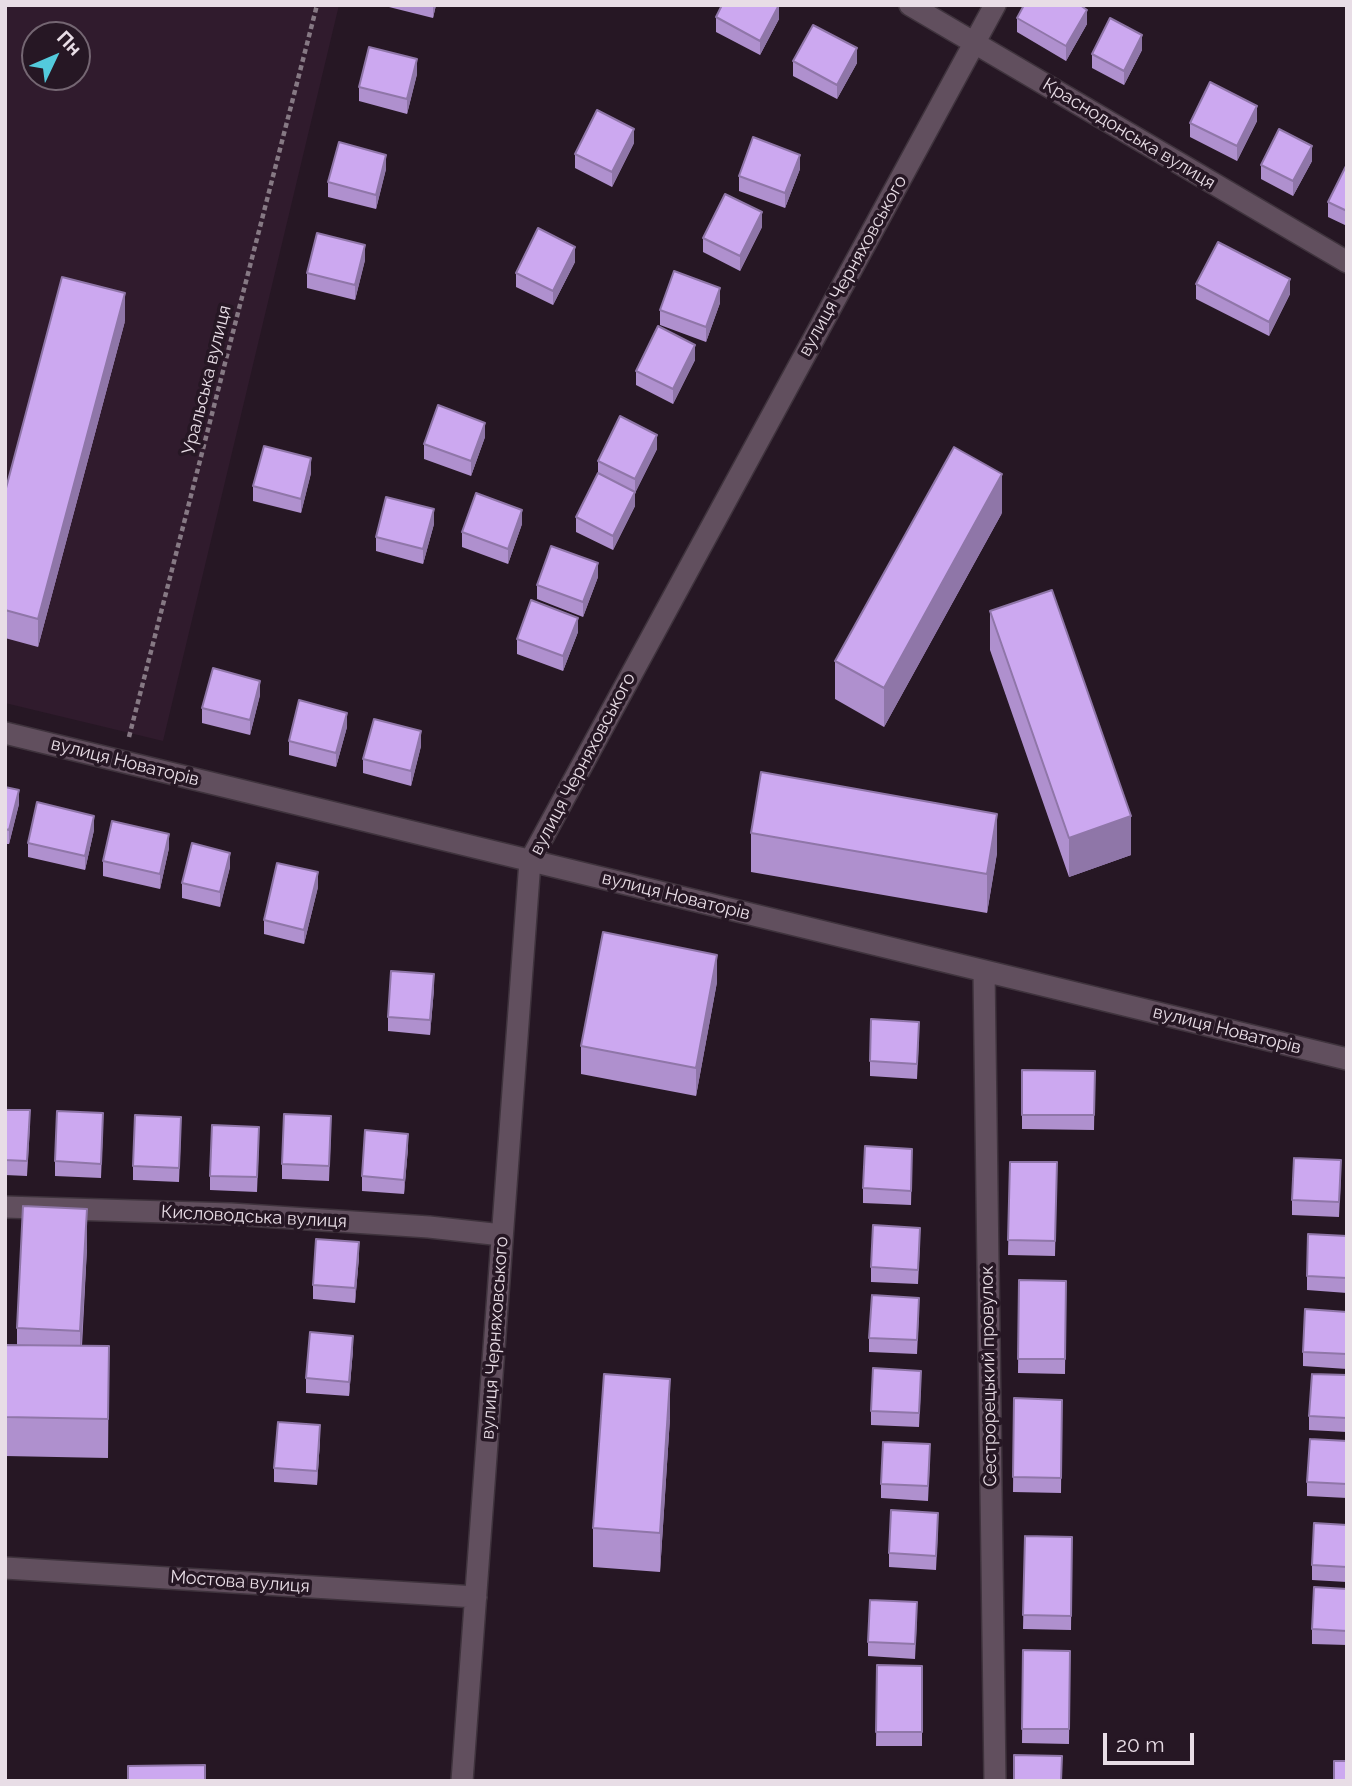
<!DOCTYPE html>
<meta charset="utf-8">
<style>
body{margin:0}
#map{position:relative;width:1352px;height:1786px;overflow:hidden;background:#261724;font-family:Raleway,sans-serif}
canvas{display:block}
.frame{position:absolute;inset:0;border:7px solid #e8dde6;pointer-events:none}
.north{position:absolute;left:21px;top:21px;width:70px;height:70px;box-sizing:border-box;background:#261724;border:2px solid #746672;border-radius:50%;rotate:46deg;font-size:19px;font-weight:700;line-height:28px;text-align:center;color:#e8dde6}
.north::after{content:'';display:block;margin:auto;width:24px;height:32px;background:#53cadc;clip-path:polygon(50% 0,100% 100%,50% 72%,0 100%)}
.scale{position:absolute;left:1103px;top:1733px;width:91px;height:32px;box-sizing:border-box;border:4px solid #e8dde6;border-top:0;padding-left:9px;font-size:21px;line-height:24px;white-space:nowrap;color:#e8dde6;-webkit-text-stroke:5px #261724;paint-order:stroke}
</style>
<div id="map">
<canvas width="1352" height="1786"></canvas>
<div class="frame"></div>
<div class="north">Пн</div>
<div class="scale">20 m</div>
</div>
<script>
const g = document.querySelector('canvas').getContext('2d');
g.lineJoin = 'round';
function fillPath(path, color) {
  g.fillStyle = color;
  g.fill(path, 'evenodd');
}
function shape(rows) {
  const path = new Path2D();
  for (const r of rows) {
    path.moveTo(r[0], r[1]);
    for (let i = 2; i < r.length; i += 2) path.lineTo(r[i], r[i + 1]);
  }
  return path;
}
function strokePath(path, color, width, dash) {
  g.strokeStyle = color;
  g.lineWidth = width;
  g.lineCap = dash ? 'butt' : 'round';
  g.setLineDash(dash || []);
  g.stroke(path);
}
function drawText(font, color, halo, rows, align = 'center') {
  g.font = font + ' Raleway,sans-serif';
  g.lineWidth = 7;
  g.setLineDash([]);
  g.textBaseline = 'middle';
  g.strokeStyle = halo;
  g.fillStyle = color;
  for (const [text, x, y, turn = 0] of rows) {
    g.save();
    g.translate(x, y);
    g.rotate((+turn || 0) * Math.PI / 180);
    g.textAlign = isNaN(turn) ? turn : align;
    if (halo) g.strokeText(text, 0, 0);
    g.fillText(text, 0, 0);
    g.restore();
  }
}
fillPath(shape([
 [5,5,339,5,163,741,5,703],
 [35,35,77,35,77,77,35,77]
]), '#301b2d');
const minor = shape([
 [910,5,1347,262],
 [5,733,1347,1059],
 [984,971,995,1781],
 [5,1207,231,1214,429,1227,502,1235],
 [5,1568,476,1597],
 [462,1781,530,861,995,5]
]);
strokePath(minor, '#3f333d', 24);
strokePath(shape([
 [129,737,317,5]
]), '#867984', 4.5, [5, 3.5]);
strokePath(minor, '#614f5e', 21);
fillPath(shape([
 [385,5,436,5,433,18,385,6],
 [716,17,779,19,760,55,716,32],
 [1017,18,1087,24,1066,61,1017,32],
 [1142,50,1124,85,1092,68,1092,54],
 [793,61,857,63,837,99,793,76],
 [417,74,407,114,359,101,359,87],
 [1257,121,1237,161,1190,137,1190,123],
 [634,143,612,187,575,168,575,154],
 [1312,161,1293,196,1261,179,1261,165],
 [1347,164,1347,226,1328,217,1328,202],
 [386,169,376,209,328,197,328,182],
 [800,169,785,208,739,191,739,176],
 [762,227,740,271,703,252,703,238],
 [365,260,355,300,307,288,307,273],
 [575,262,553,305,516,287,516,273],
 [1196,284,1290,294,1269,336,1196,299],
 [720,303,706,342,660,325,660,310],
 [125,321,38,647,5,638,5,492],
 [695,360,673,404,636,385,636,371],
 [485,437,471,476,424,459,424,444],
 [657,449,635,493,635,506,613,550,576,532,576,517,598,473,598,461],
 [311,473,301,513,253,501,253,486],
 [1002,513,884,727,835,699,835,661],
 [434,524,423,564,376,551,376,537],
 [522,524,508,564,462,547,462,532],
 [598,577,583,617,537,599,537,585],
 [990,611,1131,855,1069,877,990,650],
 [578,632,563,671,517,654,517,639],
 [260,695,250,735,202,723,202,708],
 [347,727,336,767,289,755,289,741],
 [421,746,411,786,363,773,363,759],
 [5,787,19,804,9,844,5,844],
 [94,830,85,870,28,857,28,843],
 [751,833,997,853,987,913,751,872],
 [169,848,160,889,103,876,103,861],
 [230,867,220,907,182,898,182,883],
 [318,887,304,944,264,934,264,920],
 [717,982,696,1096,581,1074,581,1046],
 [434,989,430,1035,388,1031,388,1017],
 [919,1036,917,1079,870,1076,870,1061],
 [1022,1070,1095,1071,1094,1130,1022,1129],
 [5,1110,30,1125,27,1176,5,1175],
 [103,1127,101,1178,55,1176,55,1161],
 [331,1130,329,1181,282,1179,282,1164],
 [181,1131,179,1182,133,1180,133,1166],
 [259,1141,257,1192,210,1190,210,1176],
 [408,1148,404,1194,362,1191,362,1176],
 [1010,1162,1057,1162,1055,1256,1008,1255],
 [912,1163,911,1205,863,1203,863,1188],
 [1341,1175,1339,1217,1292,1215,1292,1200],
 [1347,1236,1347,1293,1307,1290,1307,1276],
 [920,1242,918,1284,871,1282,871,1267],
 [87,1248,82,1346,109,1346,108,1458,5,1456,5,1345,17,1345,17,1328],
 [359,1257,355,1303,313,1299,313,1285],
 [1019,1280,1066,1281,1065,1374,1018,1373],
 [919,1312,917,1354,869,1352,869,1338],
 [1347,1312,1347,1369,1303,1366,1303,1352],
 [353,1350,349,1396,306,1393,306,1378],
 [1347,1375,1347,1432,1309,1430,1309,1416],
 [921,1385,919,1427,871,1425,871,1411],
 [1014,1398,1062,1400,1061,1493,1013,1492],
 [670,1418,660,1572,593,1567,593,1528],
 [320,1440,317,1485,274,1482,274,1468],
 [1347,1441,1347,1498,1307,1496,1307,1482],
 [930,1458,928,1501,881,1498,881,1484],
 [1347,1525,1347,1582,1312,1580,1312,1565],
 [938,1528,936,1570,889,1567,889,1553],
 [1025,1536,1072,1537,1071,1630,1023,1629],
 [1347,1589,1347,1645,1312,1644,1312,1629],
 [917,1617,915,1659,868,1656,868,1642],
 [1023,1650,1070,1651,1069,1744,1022,1743],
 [877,1665,922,1666,922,1746,876,1746]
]), '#af90ce');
fillPath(shape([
 [433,5,436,5,433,18],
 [779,5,779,19,760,55,760,41],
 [1087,10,1087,24,1066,61,1066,46],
 [1142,35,1142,50,1124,85,1124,71],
 [857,48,857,63,837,99,837,85],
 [417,59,417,74,407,114,407,99],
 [1257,106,1257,121,1237,161,1237,146],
 [634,129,634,143,612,187,612,172],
 [1312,146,1312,161,1293,196,1293,181],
 [386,155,386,169,376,209,376,195],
 [800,155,800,169,785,208,785,193],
 [762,212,762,227,740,271,740,256],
 [365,245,365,260,355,300,355,285],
 [575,247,575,262,553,305,553,291],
 [1290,279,1290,294,1269,336,1269,322],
 [720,288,720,303,706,342,706,327],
 [125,293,125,321,38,647,38,619],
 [695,345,695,360,673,404,673,389],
 [485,423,485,437,471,476,471,461],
 [657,435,657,449,635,493,635,479],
 [311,458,311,473,301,513,301,499],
 [1002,474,1002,513,884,727,884,688],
 [635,492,635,506,613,550,613,536],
 [434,509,434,524,423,564,423,549],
 [522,510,522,524,508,564,508,549],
 [598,563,598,577,583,617,583,602],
 [578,618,578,632,563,671,563,656],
 [260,681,260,695,250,735,250,720],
 [347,713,347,727,336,767,336,753],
 [421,731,421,746,411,786,411,771],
 [19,790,19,804,9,844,9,830],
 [997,814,997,853,987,913,987,874],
 [94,816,94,830,85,870,85,856],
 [1131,816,1131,855,1069,877,1069,838],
 [169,834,169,848,160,889,160,874],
 [230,853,230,867,220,907,220,892],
 [318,872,318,887,304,944,304,930],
 [717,955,717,982,696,1096,696,1068],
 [434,974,434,989,430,1035,430,1020],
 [408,1134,408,1148,404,1194,404,1180],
 [87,1209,87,1248,80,1370,80,1331],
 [359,1242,359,1257,355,1303,355,1288],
 [353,1336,353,1350,349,1396,349,1382],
 [670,1379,670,1418,660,1572,660,1533],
 [320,1425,320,1440,317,1485,317,1471]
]), '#8f76a8');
const building = shape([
 [722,5,779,5,760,41,716,17,722,5],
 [1024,5,1080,5,1087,10,1066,46,1017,18,1024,5],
 [1110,18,1142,35,1124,71,1092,54,1110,18],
 [813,25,857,48,837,85,793,61,813,25],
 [369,47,417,59,407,99,359,87,369,47],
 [1210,82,1257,106,1237,146,1190,123,1210,82],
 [597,110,634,129,612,172,575,154,597,110],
 [1279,129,1312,146,1293,181,1261,165,1279,129],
 [753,137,800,155,785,193,739,176,753,137],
 [339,142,386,155,376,195,328,182,339,142],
 [1347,164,1347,211,1328,202,1347,164],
 [725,194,762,212,740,256,703,238,725,194],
 [538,228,575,247,553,291,516,273,538,228],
 [317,233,365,245,355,285,307,273,317,233],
 [1218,242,1290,279,1269,322,1196,284,1218,242],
 [674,271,720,288,706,327,660,310,674,271],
 [62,277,125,293,38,619,5,610,5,492,62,277],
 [658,326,695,345,673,389,636,371,658,326],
 [438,405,485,423,471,461,424,444,438,405],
 [620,416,657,435,635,479,598,461,620,416],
 [264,446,311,458,301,499,253,486,264,446],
 [954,447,1002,474,884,688,835,661,954,447],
 [598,473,635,492,613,536,576,517,598,473],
 [476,493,522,510,508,549,462,532,476,493],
 [386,497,434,509,423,549,376,537,386,497],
 [551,546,598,563,583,602,537,585,551,546],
 [1052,590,1131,816,1069,838,990,611,1052,590],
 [531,600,578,618,563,656,517,639,531,600],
 [213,668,260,681,250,720,202,708,213,668],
 [299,700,347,713,336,753,289,741,299,700],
 [374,719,421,731,411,771,363,759,374,719],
 [761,772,997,814,987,874,751,833,761,772],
 [5,787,19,790,9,830,5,829,5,787],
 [37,802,94,816,85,856,28,843,37,802],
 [112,821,169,834,160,874,103,861,112,821],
 [192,843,230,853,220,892,182,883,192,843],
 [277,863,318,872,304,930,264,920,277,863],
 [603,932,717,955,696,1068,581,1046,603,932],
 [391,971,434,974,430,1020,388,1017,391,971],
 [871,1019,919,1022,917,1064,870,1061,871,1019],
 [1022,1070,1095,1071,1094,1115,1022,1115,1022,1070],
 [5,1110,30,1110,27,1161,5,1160,5,1110],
 [57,1111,103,1113,101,1164,55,1161,57,1111],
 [284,1114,331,1116,329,1166,282,1164,284,1114],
 [135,1115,181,1117,179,1168,133,1166,135,1115],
 [212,1125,259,1127,257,1177,210,1176,212,1125],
 [365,1130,408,1134,404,1180,362,1176,365,1130],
 [865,1146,912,1149,911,1191,863,1188,865,1146],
 [1294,1158,1341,1160,1339,1202,1292,1200,1294,1158],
 [1010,1162,1057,1162,1055,1241,1008,1240,1010,1162],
 [23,1206,87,1209,80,1331,17,1328,23,1206],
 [873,1225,920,1228,918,1270,871,1267,873,1225],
 [1308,1234,1347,1236,1347,1278,1307,1276,1308,1234],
 [316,1239,359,1242,355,1288,313,1285,316,1239],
 [1019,1280,1066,1281,1065,1359,1018,1359,1019,1280],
 [872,1295,919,1298,917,1340,869,1338,872,1295],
 [1305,1309,1347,1312,1347,1354,1303,1352,1305,1309],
 [310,1332,353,1336,349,1382,306,1378,310,1332],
 [5,1345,109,1346,108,1419,5,1417,5,1345],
 [873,1368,921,1371,919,1413,871,1411,873,1368],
 [604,1374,670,1379,660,1533,593,1528,604,1374],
 [1312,1374,1347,1375,1347,1418,1309,1416,1312,1374],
 [1014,1398,1062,1400,1061,1478,1013,1477,1014,1398],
 [278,1422,320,1425,317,1471,274,1468,278,1422],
 [1310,1439,1347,1441,1347,1484,1307,1482,1310,1439],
 [883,1442,930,1444,928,1486,881,1484,883,1442],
 [891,1510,938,1513,936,1556,889,1553,891,1510],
 [1314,1523,1347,1525,1347,1567,1312,1565,1314,1523],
 [1025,1536,1072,1537,1071,1616,1023,1615,1025,1536],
 [1314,1587,1347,1589,1347,1631,1312,1629,1314,1587],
 [870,1600,917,1602,915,1644,868,1642,870,1600],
 [1023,1650,1070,1651,1069,1729,1022,1729,1023,1650],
 [877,1665,922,1666,922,1732,876,1732,877,1665],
 [1014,1755,1062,1756,1061,1781,1014,1781,1014,1755],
 [1334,1761,1347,1761,1347,1781,1334,1781,1334,1761],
 [205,1765,205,1781,128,1781,128,1766,205,1765]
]);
fillPath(building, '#cca8f0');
strokePath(building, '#8f76a8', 2);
drawText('18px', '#e8dde6', '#261724', [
 ["Краснодонська вулиця",1129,134,31],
 ["вулиця Черняховського",853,266,-61],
 ["Уральська вулиця",207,380,-76],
 ["вулиця Новаторів",125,762,14],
 ["вулиця Черняховського",583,764,-62],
 ["вулиця Новаторів",676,896,14],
 ["вулиця Новаторів",1227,1030,14],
 ["Кисловодська вулиця",254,1217,3],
 ["вулиця Черняховського",495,1338,-86],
 ["Сестрорецький провулок",989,1376,-91],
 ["Мостова вулиця",240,1582,4]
]);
</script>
